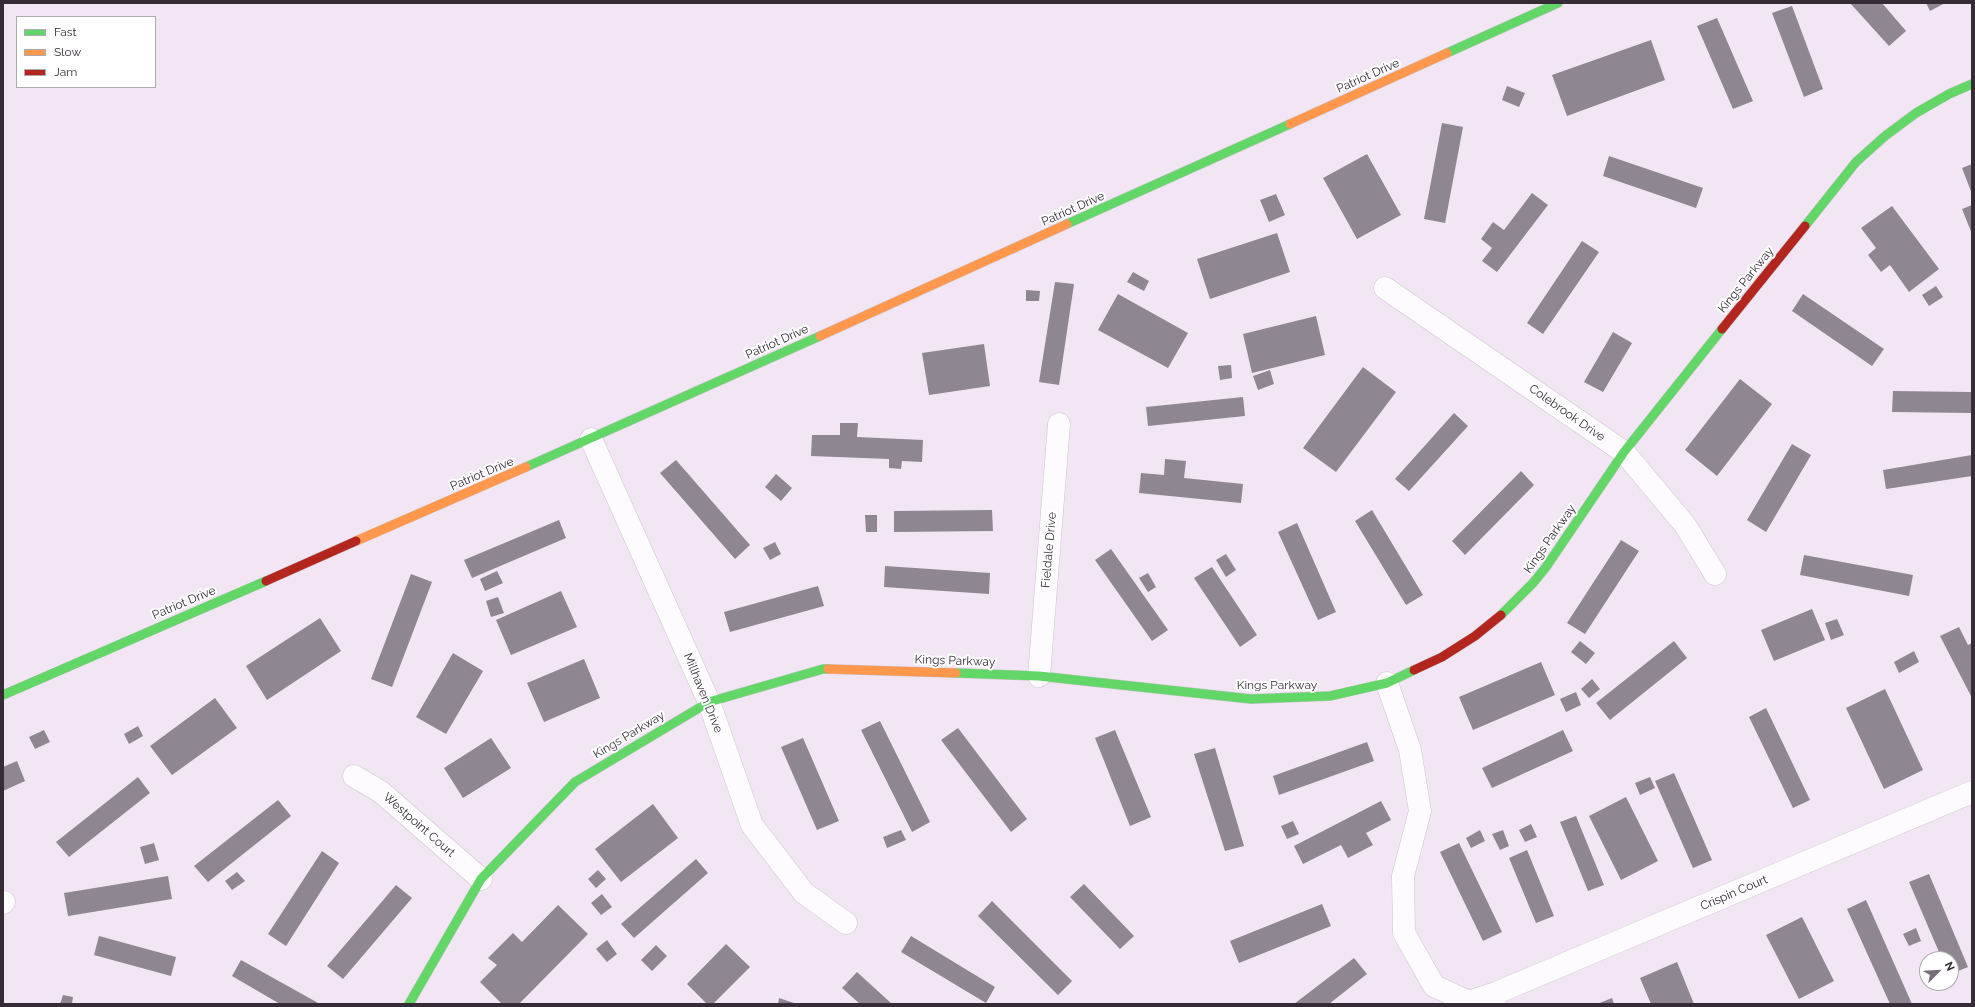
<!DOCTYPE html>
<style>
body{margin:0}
#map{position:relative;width:1975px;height:1007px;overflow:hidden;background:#f2e6f4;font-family:Raleway,sans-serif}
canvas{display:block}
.frame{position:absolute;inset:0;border:4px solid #352c36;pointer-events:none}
.legend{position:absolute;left:16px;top:16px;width:140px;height:72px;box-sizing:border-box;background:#fff;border:1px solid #aeabaf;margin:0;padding:5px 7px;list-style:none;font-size:12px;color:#352c36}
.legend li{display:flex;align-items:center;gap:8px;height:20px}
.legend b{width:20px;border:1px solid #aeabaf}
.north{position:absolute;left:1919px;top:951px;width:40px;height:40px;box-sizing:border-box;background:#fff;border:1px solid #aeabaf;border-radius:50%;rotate:66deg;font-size:11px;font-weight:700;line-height:16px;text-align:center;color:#352c36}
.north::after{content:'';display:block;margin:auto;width:14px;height:18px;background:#776d78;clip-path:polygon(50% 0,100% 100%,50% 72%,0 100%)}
</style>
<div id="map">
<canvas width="1975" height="1007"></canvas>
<div class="frame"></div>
<ul class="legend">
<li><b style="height:5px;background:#63d668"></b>Fast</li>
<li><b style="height:5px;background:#ff974d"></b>Slow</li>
<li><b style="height:5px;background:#b3261e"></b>Jam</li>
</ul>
<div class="north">N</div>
</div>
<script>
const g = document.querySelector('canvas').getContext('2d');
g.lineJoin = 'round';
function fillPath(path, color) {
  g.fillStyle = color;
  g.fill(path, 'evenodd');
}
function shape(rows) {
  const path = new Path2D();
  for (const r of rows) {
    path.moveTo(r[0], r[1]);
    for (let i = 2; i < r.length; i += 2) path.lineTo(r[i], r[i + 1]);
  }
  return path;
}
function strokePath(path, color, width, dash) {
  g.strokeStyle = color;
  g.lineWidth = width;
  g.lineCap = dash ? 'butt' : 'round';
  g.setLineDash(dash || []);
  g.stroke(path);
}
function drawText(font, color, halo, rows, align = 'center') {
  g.font = font + ' Raleway,sans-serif';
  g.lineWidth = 4;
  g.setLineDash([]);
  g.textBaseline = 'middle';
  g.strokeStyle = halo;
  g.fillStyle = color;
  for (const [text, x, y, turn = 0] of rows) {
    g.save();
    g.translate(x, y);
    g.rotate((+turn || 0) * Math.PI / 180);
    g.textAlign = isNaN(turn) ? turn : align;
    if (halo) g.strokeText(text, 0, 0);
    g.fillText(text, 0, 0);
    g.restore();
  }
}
fillPath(shape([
 [1850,3,1882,3,1906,31,1889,46],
 [1926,3,1945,3,1930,11],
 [1792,6,1823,89,1804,97,1772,13],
 [1717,18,1753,101,1733,109,1697,26],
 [1651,40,1665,80,1567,116,1552,75],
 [1507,86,1525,93,1519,107,1502,100],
 [1442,123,1463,127,1445,223,1424,219],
 [1367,154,1401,215,1357,239,1323,178],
 [1609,156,1703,188,1696,208,1603,176],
 [1972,164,1972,194,1962,168],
 [1532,193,1548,205,1497,272,1482,261,1492,248,1481,239,1493,222,1504,230],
 [1276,194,1285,215,1269,222,1260,200],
 [1972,205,1972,234,1962,209],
 [1892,206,1939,269,1909,292,1890,265,1881,272,1868,255,1876,248,1861,228],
 [1277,233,1290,272,1210,299,1197,259],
 [1582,241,1599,252,1543,334,1527,323],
 [1133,272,1149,281,1144,291,1127,282],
 [1055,282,1074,284,1059,385,1039,382],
 [1936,286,1943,297,1929,306,1922,295],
 [1026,290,1040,291,1039,301,1026,301],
 [1118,294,1188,333,1168,368,1098,330],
 [1803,294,1884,349,1872,366,1792,311],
 [1316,316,1325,355,1252,373,1243,334],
 [1613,332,1632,343,1603,392,1584,382],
 [984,344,990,386,929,395,922,353],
 [1231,365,1232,378,1220,380,1218,366],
 [1363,367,1396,392,1336,472,1303,448],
 [1270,370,1274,384,1258,390,1253,376],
 [1740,379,1772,404,1717,476,1685,450],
 [1893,391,1972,392,1972,413,1892,412],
 [1243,397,1245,416,1148,426,1146,407],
 [1454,413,1468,426,1409,491,1395,479],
 [840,423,858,423,857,437,923,440,922,462,902,461,901,469,889,468,889,459,811,456,812,435,840,435],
 [1792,444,1811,455,1766,532,1747,520],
 [1972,455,1972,476,1886,489,1883,470],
 [1165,459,1186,461,1184,478,1243,484,1241,503,1139,493,1141,473,1164,475],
 [676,460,750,545,735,559,660,473],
 [1521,471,1534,485,1465,555,1452,541],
 [776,474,792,488,781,501,765,487],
 [992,510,993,531,894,532,894,511],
 [1372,510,1423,595,1406,605,1355,521],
 [865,515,877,515,877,532,866,532],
 [559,520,566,538,472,578,464,560],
 [1297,523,1336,612,1318,620,1278,532],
 [1621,540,1639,551,1585,634,1567,623],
 [775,542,781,554,770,560,763,548],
 [1111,549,1168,630,1152,641,1095,560],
 [1226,554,1236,570,1226,577,1216,560],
 [1804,555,1913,575,1909,596,1800,575],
 [885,566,990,573,989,594,884,587],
 [1212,567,1257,635,1240,647,1194,578],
 [497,571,503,583,485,591,480,579],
 [1148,573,1156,587,1148,592,1139,578],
 [411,574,432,582,392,687,371,679],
 [818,586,824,606,730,632,724,612],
 [561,591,577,627,511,655,496,620],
 [498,597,504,613,491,617,486,601],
 [1812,609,1825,640,1774,661,1761,630],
 [320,618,341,651,267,700,246,666],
 [1837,619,1844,635,1831,640,1825,623],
 [1959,627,1968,645,1972,643,1972,698,1940,636],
 [1580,641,1595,653,1586,664,1571,652],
 [1674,641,1687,658,1610,720,1596,703],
 [1914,651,1919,662,1899,673,1894,662],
 [453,653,483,671,446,734,416,717],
 [584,659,600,698,544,722,527,683],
 [1541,662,1555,695,1473,730,1459,697],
 [1592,679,1600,689,1589,698,1581,689],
 [1885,689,1923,770,1884,789,1846,708],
 [1576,692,1581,705,1566,712,1560,699],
 [215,698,237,728,172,775,150,746],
 [1766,708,1810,800,1793,808,1749,717],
 [880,721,930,822,912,832,861,730],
 [138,726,143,736,129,744,124,734],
 [958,728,1027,819,1011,832,941,740],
 [44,730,50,742,35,749,29,737],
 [1115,730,1151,817,1130,826,1095,738],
 [1563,730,1573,751,1492,788,1482,768],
 [491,738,511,768,463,798,444,768],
 [803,738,839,821,817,830,781,747],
 [1367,742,1374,761,1279,795,1273,776],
 [1215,748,1244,846,1225,851,1194,754],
 [17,761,25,781,3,791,3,767],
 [1674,773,1712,860,1693,868,1655,781],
 [138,777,150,793,69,857,56,842],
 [1650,777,1655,788,1640,795,1635,783],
 [1626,797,1658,861,1621,880,1589,816],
 [278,800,291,816,208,882,194,866],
 [1381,801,1391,820,1366,833,1373,845,1348,858,1341,845,1303,864,1294,846],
 [653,804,678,838,621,882,595,849],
 [1576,816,1604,885,1588,891,1560,822],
 [1293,821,1299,834,1287,839,1281,826],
 [1531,824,1537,837,1525,842,1519,830],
 [901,830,906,840,887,848,883,837],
 [1480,830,1485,841,1471,848,1466,838],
 [1503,830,1509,846,1500,850,1492,834],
 [154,843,159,860,145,864,140,847],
 [1459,843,1502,932,1483,941,1440,852],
 [1527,850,1554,916,1536,923,1509,858],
 [322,851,339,863,286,946,268,934],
 [696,859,708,873,634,938,621,924],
 [598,870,606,879,596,888,588,879],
 [237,872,245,881,232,890,225,881],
 [1929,874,1968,967,1951,974,1951,959,1942,959,1909,882],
 [168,876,172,899,68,916,64,893],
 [1084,884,1134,936,1120,949,1070,897],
 [396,885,412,898,343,979,327,966],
 [602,894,612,907,601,915,591,903],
 [1866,900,1912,1004,1890,1004,1847,909],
 [992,901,1072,981,1058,995,978,916],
 [1322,904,1331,926,1239,963,1230,941],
 [558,905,588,934,519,1004,502,1004,480,982,497,965,488,958,513,933,522,942],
 [1802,917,1834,981,1799,999,1766,935],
 [1916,928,1921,941,1909,946,1903,934],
 [99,936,176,957,171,976,94,955],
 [911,936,995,987,986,1003,901,952],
 [607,940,617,954,607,962,596,949],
 [726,944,750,967,713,1004,707,1004,687,984],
 [656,945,667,956,652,971,641,960],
 [1354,958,1367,974,1329,1004,1294,1004],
 [241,960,320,1004,280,1004,232,976],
 [1677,962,1694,1004,1651,1004,1640,978],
 [857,972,892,1004,860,1004,842,988],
 [63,995,73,997,72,1004,60,1004],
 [779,998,797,1004,778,1004],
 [1612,998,1614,1004,1597,1004]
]), '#8e8690');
const street = shape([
 [1385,288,1624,452,1685,525,1715,574],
 [591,439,709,702,752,825,804,893,846,923],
 [1039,676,1059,424],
 [1387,683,1410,750,1420,811,1403,876,1404,933,1434,986,1469,1002,1496,993,1494,1004],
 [354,776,381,792,481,879],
 [3,903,4,902],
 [1496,993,1972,792]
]);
const fast = shape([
 [1447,53,1558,3],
 [1067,224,1290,124],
 [1805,226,1856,162,1885,136,1916,113,1949,94,1972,84],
 [526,467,820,336],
 [1501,615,1533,583,1546,567,1624,452,1722,329],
 [956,673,1039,676,1251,699,1330,696,1387,683,1414,670],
 [3,695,266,581],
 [409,1004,481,879,575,782,709,702,823,669,828,669]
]);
const slow = shape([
 [1290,124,1447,53],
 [820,336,1067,224],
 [356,541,526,467],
 [828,669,956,673]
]);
const jam = shape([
 [1722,329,1805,226],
 [266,581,356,541],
 [1414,670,1442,657,1475,636,1501,615]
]);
strokePath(street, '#cdc4ce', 23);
strokePath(fast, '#cdc4ce', 10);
strokePath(slow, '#cdc4ce', 10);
strokePath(jam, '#cdc4ce', 10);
strokePath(street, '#fdfbfd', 22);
strokePath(fast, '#63d668', 9);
strokePath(slow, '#ff974d', 9);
strokePath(jam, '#b3261e', 9);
drawText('12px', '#352c36', '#fff', [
 ["Patriot Drive",1368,76,-24],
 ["Patriot Drive",1073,209,-24],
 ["Kings Parkway",1746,280,-51],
 ["Patriot Drive",777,342,-24],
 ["Colebrook Drive",1567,413,35],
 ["Patriot Drive",482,474,-23],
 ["Kings Parkway",1550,539,-55],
 ["Fieldale Drive",1049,550,-85],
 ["Patriot Drive",184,603,-23],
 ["Kings Parkway",955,661,2],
 ["Kings Parkway",1277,685],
 ["Millhaven Drive",703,693,68],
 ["Kings Parkway",629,735,-31],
 ["Westpoint Court",419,825,41],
 ["Crispin Court",1734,893,-23]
]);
</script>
